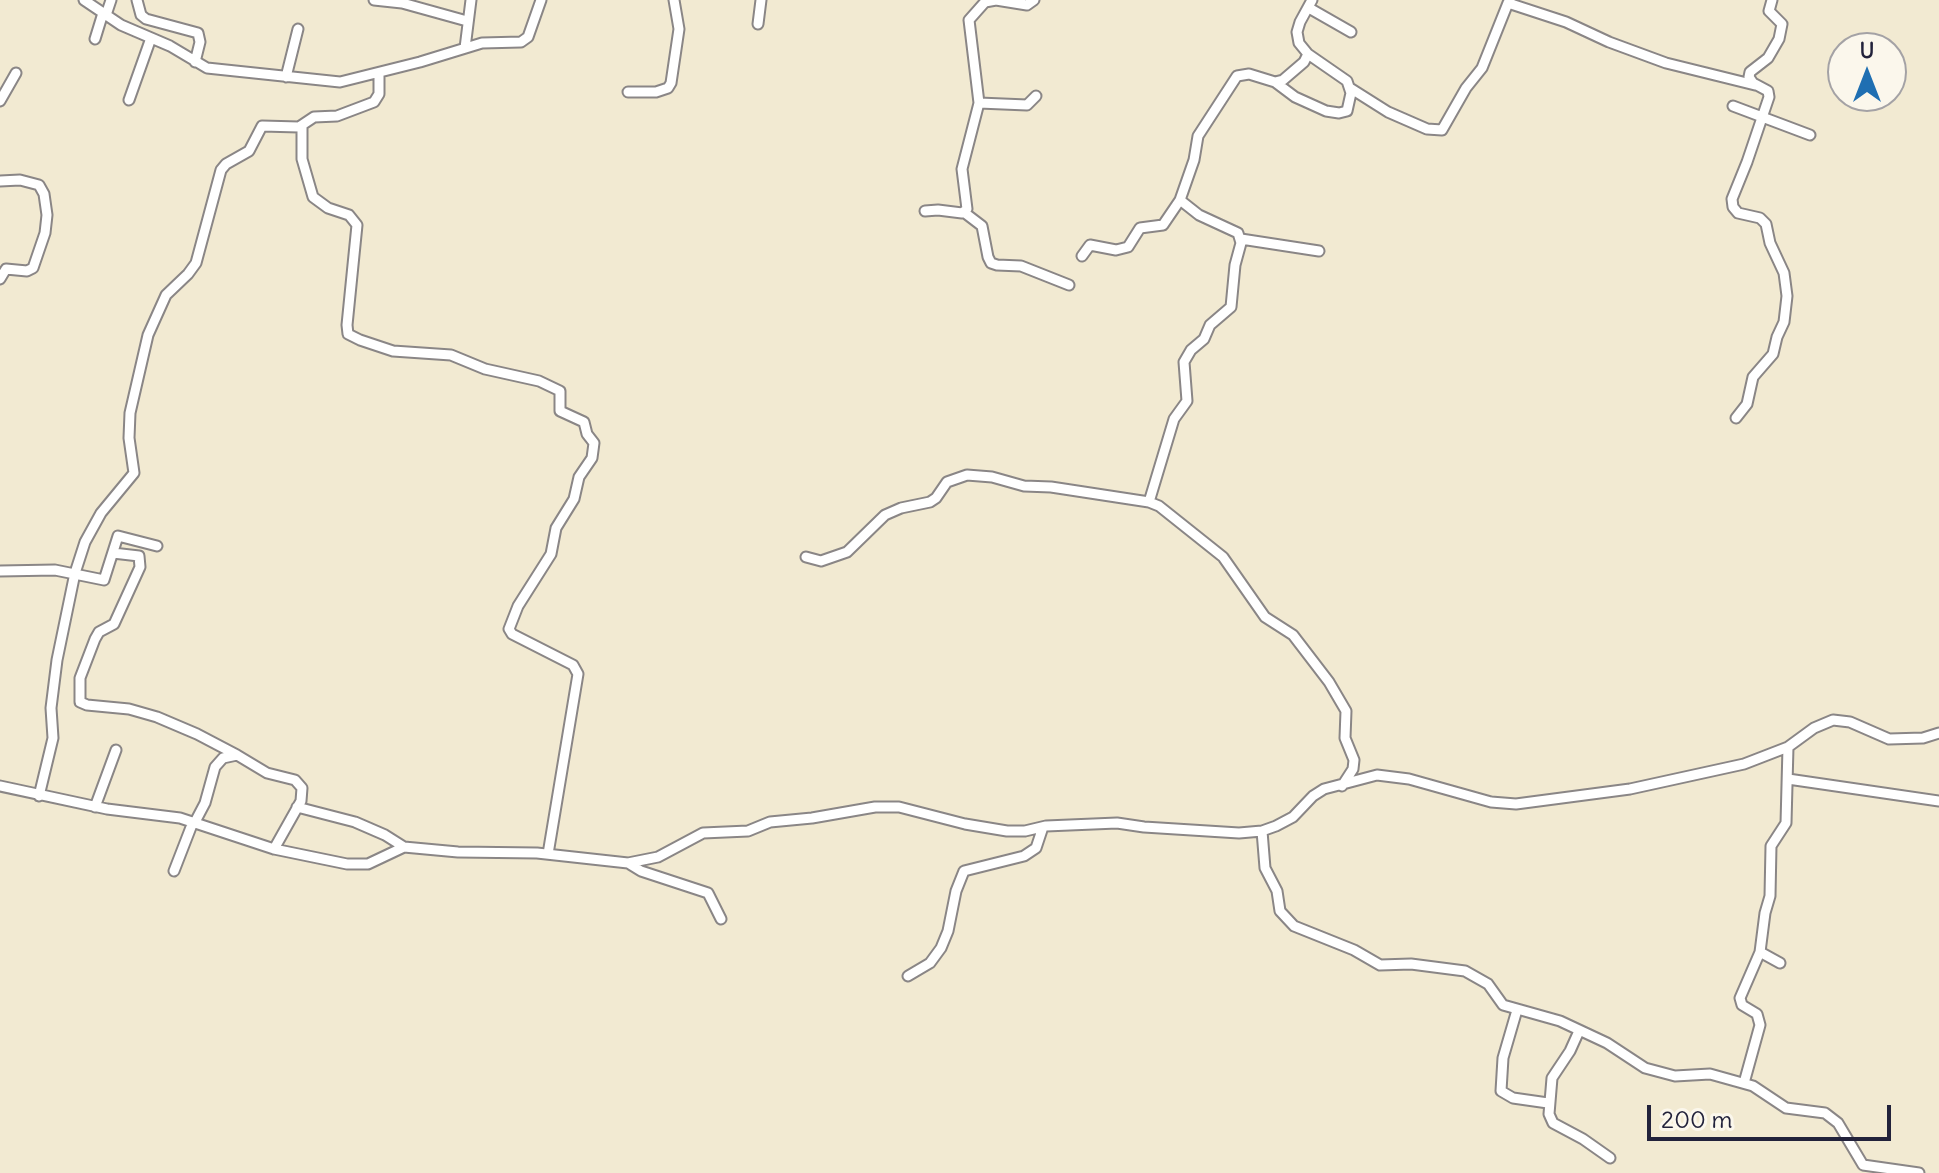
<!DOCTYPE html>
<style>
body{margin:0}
#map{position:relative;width:1939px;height:1173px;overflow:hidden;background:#f2ead2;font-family:Delius,sans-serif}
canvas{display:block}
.north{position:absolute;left:1827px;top:32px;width:80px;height:80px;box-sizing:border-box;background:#fbf7ec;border:2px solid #a4a2a5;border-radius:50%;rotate:0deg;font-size:22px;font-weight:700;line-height:32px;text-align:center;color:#22223b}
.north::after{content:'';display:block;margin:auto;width:28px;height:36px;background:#1f6fb2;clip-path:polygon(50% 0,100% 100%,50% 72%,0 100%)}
.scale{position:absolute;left:1647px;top:1105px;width:244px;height:36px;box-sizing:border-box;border:4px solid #22223b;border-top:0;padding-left:10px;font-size:24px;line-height:28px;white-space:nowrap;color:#22223b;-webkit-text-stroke:6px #fbf7ec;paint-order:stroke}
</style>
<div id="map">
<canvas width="1939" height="1173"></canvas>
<div class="north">U</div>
<div class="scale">200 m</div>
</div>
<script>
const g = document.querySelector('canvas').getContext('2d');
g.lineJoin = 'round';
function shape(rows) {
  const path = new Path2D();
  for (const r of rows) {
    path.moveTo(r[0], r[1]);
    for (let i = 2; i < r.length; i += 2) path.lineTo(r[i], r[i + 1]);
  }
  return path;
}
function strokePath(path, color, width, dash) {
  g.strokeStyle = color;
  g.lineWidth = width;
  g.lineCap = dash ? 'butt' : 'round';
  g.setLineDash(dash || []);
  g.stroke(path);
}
const minor = shape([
 [84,0,121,25,170,46,207,68,340,82,420,62,482,43,521,42,528,37,541,0],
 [137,0,141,15,146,19,198,33,200,42,195,62],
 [374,0,402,3,467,21],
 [1312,0,1300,22,1297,32,1299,43,1308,54,1304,62,1283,80,1275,82,1249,74,1237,76,1198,136,1194,160,1180,200,1199,215,1238,233,1241,243,1235,265,1231,307,1210,325,1204,339,1191,350,1184,362,1187,401,1174,419,1149,502,1159,506,1223,557,1265,617,1293,635,1329,682,1346,711,1345,738,1354,760,1353,769,1342,786],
 [1510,0,1508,3,1566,22,1609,42,1666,63,1755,85],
 [1309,8,1351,32],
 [106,15,111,0],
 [758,24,761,0],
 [95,39,103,13],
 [465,48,471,0],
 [286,77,298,29],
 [1275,82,1295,97,1326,111,1339,113,1347,111,1351,93,1347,81,1308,54],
 [1350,88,1388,112,1427,129,1442,130,1466,88,1482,68,1508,3],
 [628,92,656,92,668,88,671,83,679,29,674,0],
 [129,100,151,38],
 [0,101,16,73],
 [979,103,1027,105,1036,96],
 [1733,106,1810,135],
 [302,126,302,159,313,197,328,208,349,215,357,225,347,325,348,334,360,340,393,351,451,355,485,369,539,381,560,391,560,411,584,422,587,434,594,443,592,458,579,477,574,499,556,528,551,554,518,606,509,629,512,634,573,665,578,674,548,854],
 [0,181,20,180,39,185,44,194,47,215,45,233,33,268,27,271,6,269,0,279],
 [925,211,938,210,962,213,967,209,962,169,979,103,969,20,985,2,996,0,1027,5,1034,0],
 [965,213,982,226,988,257,991,263,997,265,1021,266,1069,285],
 [1241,239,1319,251],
 [1082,256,1090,245,1116,250,1128,247,1140,228,1163,225,1180,200],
 [1736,418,1747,404,1753,377,1773,354,1777,337,1784,322,1787,296,1784,273,1770,243,1766,224,1760,218,1738,213,1733,207,1732,199,1747,162,1769,97,1768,91,1753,83,1749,77,1750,72,1768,58,1779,39,1782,24,1769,11,1772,0],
 [113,553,139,556,140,567,114,624,99,632,95,639,80,678,80,702,87,705,129,709,157,717,197,734,237,755],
 [806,557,821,561,847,552,885,515,901,508,930,502,936,498,947,482,967,475,992,477,1024,486,1051,487,1149,502],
 [0,571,55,570,104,580,118,536,157,546],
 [1788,779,1939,801],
 [0,786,107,809,180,818,274,849,347,864,368,864,404,847,458,852,537,853,628,863,658,857,703,833,748,831,770,822,812,818,875,807,899,807,965,824,1007,831,1025,831,1046,826,1117,823,1144,827,1239,833,1262,831,1276,826,1293,817,1313,796,1324,789,1377,775,1409,779,1491,802,1516,804,1630,789,1744,764,1788,747,1814,728,1833,720,1850,722,1889,739,1923,738,1939,733],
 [39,796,53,738,51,708,57,660,75,573,85,542,101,513,134,473,129,438,130,413,148,335,166,295,188,274,196,263,221,170,226,164,249,151,262,126,299,127,314,117,337,116,374,102,379,94,379,73],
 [95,807,116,750],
 [297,807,355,822,385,835,404,847],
 [195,822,205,803,215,767,223,758,237,755,267,773,295,780,302,788,301,801,274,849],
 [1262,831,1265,868,1277,891,1280,911,1294,926,1354,950,1380,965,1411,964,1465,971,1488,984,1503,1005,1560,1021,1607,1043,1645,1068,1675,1076,1710,1074,1753,1086,1786,1108,1825,1113,1838,1123,1863,1165,1919,1173],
 [628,863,641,871,708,893,721,919],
 [174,871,193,822],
 [1780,963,1760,952,1765,913,1770,896,1771,846,1786,823,1788,747],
 [908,976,930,963,941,948,948,931,956,891,964,871,1024,856,1036,848,1043,827],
 [1517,1010,1503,1058,1501,1091,1513,1098,1548,1103],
 [1579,1031,1570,1051,1552,1078,1549,1114,1553,1123,1583,1139,1610,1158],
 [1744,1083,1760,1025,1757,1014,1742,1005,1740,998,1760,952]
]);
strokePath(minor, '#8a8686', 13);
strokePath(minor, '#fff', 9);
</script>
